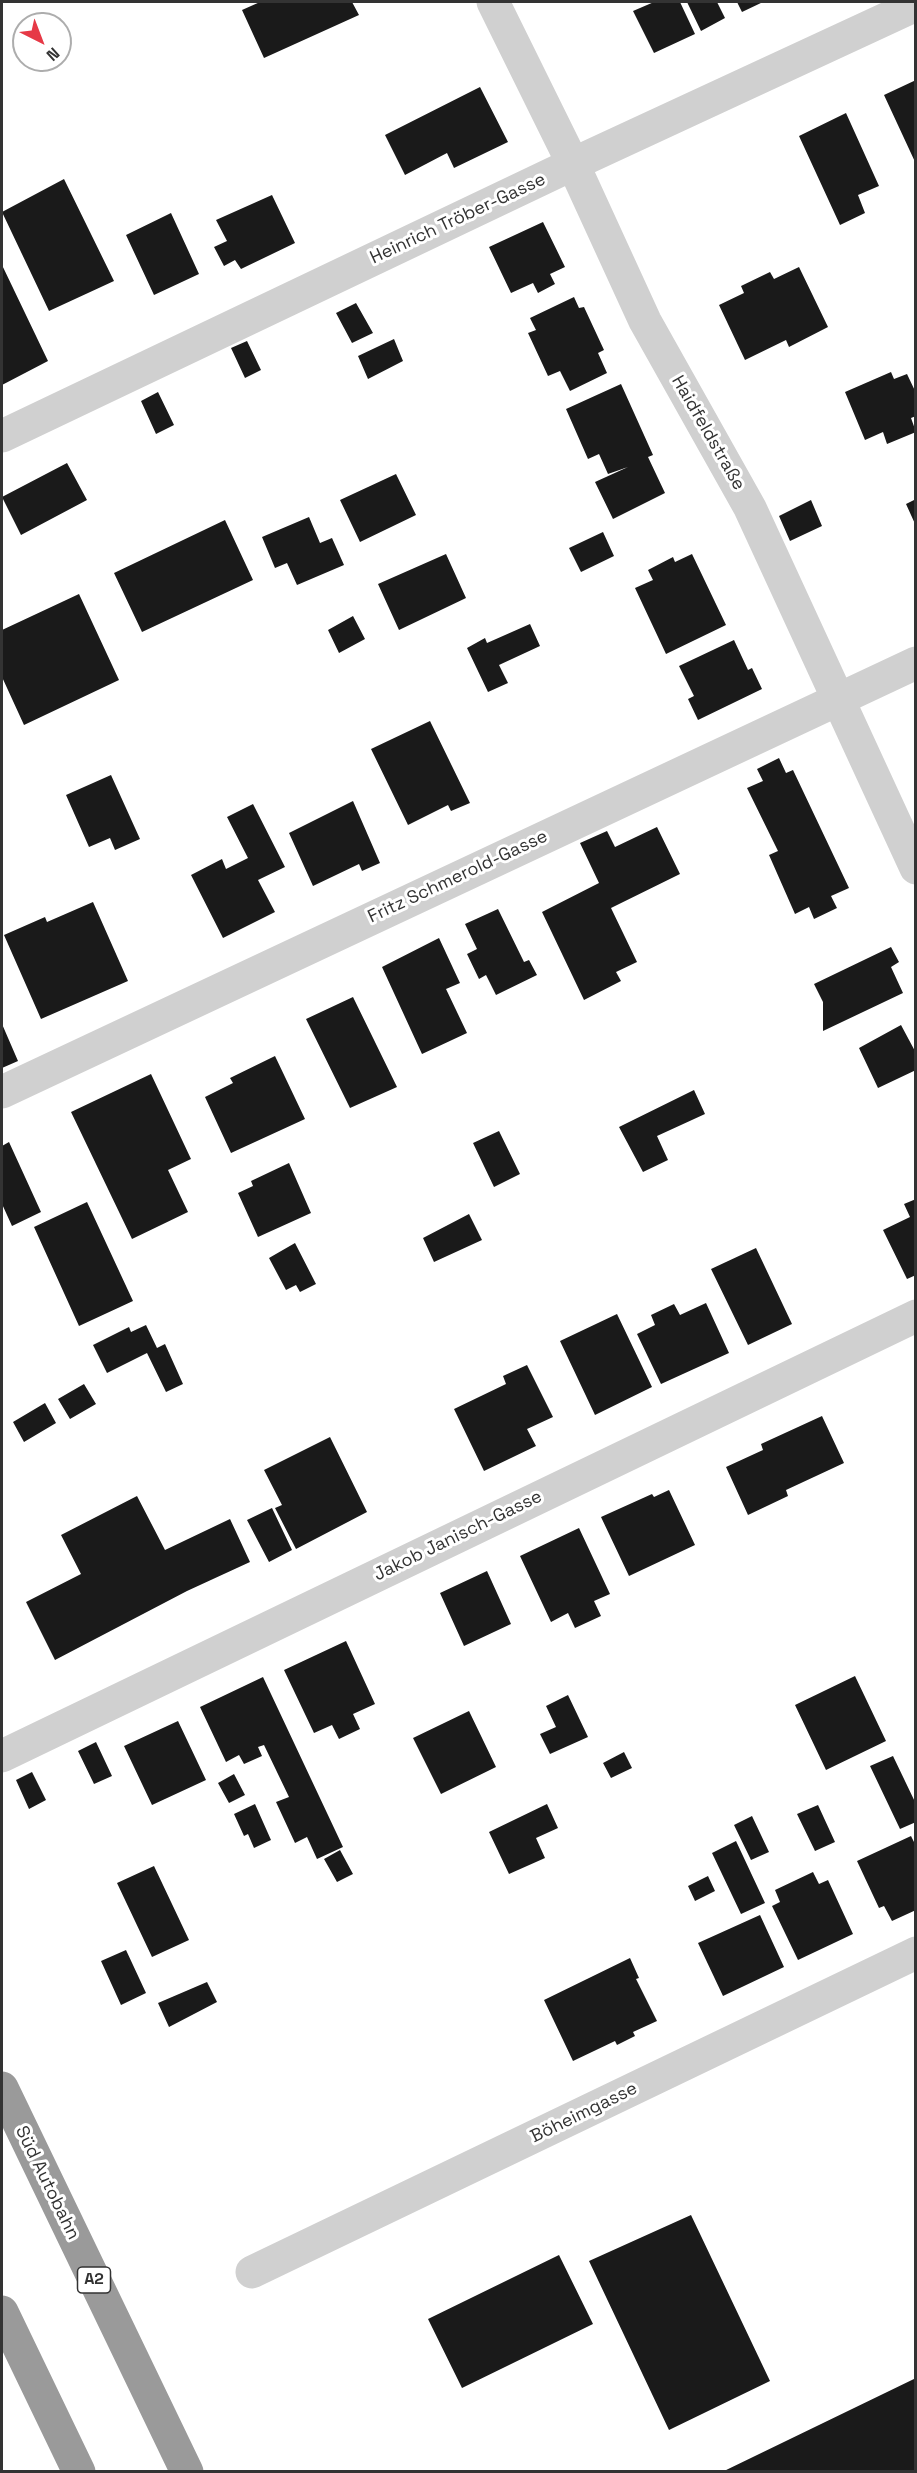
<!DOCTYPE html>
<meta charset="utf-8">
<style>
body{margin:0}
#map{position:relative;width:917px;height:2473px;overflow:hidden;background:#fff;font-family:"Space Grotesk",sans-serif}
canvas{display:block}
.frame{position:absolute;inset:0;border:3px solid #333;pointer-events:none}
.north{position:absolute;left:12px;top:12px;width:60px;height:60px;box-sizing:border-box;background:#fff;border:2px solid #adadad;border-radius:50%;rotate:138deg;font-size:16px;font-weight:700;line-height:24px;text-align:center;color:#333}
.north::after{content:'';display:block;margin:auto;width:21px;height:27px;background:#e63946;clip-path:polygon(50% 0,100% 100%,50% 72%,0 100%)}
</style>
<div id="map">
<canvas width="917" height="2473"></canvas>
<div class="frame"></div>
<div class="north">N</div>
</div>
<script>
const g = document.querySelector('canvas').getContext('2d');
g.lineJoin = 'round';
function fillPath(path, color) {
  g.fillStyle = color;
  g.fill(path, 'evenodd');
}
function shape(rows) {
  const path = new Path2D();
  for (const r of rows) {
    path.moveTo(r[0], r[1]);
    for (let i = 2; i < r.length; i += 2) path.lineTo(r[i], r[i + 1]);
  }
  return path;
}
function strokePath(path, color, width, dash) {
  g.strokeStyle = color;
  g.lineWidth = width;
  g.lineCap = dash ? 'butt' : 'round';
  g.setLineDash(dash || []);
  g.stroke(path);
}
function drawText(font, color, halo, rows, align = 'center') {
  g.font = font + ' "Space Grotesk",sans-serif';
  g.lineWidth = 6;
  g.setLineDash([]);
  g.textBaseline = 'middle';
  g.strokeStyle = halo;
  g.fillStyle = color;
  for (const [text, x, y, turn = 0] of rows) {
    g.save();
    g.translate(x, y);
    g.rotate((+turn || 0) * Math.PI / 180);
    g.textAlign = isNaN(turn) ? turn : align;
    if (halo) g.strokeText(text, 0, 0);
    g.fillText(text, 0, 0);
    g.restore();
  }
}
fillPath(shape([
 [260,2,352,2,359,15,264,58,242,10],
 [654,2,680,2,695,34,654,53,633,11],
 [687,2,717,2,725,18,701,31],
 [737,2,763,2,742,12],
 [916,80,916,164,884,95],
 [480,87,508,142,454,168,447,153,405,175,385,135],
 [846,113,879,186,858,195,865,213,840,225,799,136],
 [64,179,114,281,49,311,2,212],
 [272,195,295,243,241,269,235,260,224,266,214,247,227,241,216,220],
 [171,213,199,274,154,295,126,235],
 [543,222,565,267,550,274,555,284,538,293,533,283,511,293,489,247],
 [2,265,48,361,2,385],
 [799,267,828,327,789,347,786,340,745,360,719,305,744,293,741,286,770,272,774,279],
 [574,297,579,308,584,307,604,350,598,353,607,373,570,391,560,371,548,376,528,333,536,330,530,318],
 [356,303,373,333,352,343,336,313],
 [394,339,403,361,368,379,358,356],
 [247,341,261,370,245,378,231,348],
 [891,372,894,379,907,374,916,393,916,416,911,418,916,432,887,444,883,432,865,440,845,392],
 [621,384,653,455,648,457,665,493,613,519,595,482,628,467,608,474,599,454,588,459,566,409],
 [158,392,174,425,156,434,141,401],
 [67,463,87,500,21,535,2,497],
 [396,474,416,515,360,542,340,500],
 [916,499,916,526,906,504],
 [811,500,822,526,790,541,779,516],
 [309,517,320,543,332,538,344,565,297,585,287,563,275,568,262,537],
 [225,520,253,580,142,632,114,573],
 [603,532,614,556,581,572,569,548],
 [446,554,466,598,399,630,378,584],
 [692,554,726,625,666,654,635,588,653,580,648,570,673,557,675,562],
 [79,594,119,680,24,725,2,677,2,630],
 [353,616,365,639,339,653,328,630],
 [530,624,540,646,499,665,508,683,488,692,467,648,485,638,487,643],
 [734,640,748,670,752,668,762,689,698,720,688,699,694,696,679,666],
 [430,721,470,803,451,811,448,805,408,825,371,749],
 [779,758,786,773,793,770,849,888,831,896,837,908,814,919,809,907,795,914,769,855,778,851,747,788,763,781,757,769],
 [111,775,140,839,115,850,110,838,89,847,66,795],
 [353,801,380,863,362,871,359,864,313,886,289,833],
 [253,804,285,867,258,880,275,912,223,938,191,875,222,859,226,869,248,858,227,817],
 [657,827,680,874,611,908,637,962,616,972,621,981,584,1000,542,912,599,883,580,843,607,831,615,847],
 [93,902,128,981,41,1019,4,935,45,917,47,922],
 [498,909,524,962,529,960,537,975,496,995,486,975,479,979,467,954,477,949,465,924],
 [439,938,460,983,446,989,467,1033,422,1054,382,967],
 [891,947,899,962,891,967,903,993,823,1031,823,1002,814,984],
 [353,997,397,1087,350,1108,306,1019],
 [2,1024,18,1061,2,1068],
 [901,1025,916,1053,916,1070,878,1088,859,1048],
 [275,1056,305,1119,231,1153,205,1097,233,1083,230,1078],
 [151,1074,191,1159,168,1170,188,1212,132,1239,71,1112],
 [694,1090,705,1114,657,1136,668,1160,643,1172,619,1127],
 [499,1131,520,1174,494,1187,473,1143],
 [9,1142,41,1212,12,1226,2,1204,2,1146],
 [289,1163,311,1213,258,1237,238,1193,253,1186,251,1181],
 [916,1199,916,1275,907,1279,883,1230,910,1217,904,1204],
 [87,1202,133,1301,79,1326,34,1227],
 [469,1214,482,1240,434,1262,423,1238],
 [295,1243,316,1284,300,1292,296,1285,286,1290,269,1258],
 [756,1248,792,1324,748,1345,711,1269],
 [706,1303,729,1353,661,1384,637,1334,655,1325,651,1315,674,1304,680,1315],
 [617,1314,652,1387,595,1415,560,1341],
 [146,1325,157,1348,165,1344,183,1384,166,1392,147,1353,107,1373,93,1345,129,1327,131,1332],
 [527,1365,553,1417,527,1429,536,1446,484,1471,454,1409,506,1384,503,1376],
 [84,1384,96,1404,70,1419,58,1399],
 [45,1403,56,1423,24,1442,13,1422],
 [822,1416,844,1463,786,1490,788,1496,748,1515,726,1467,763,1450,761,1444],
 [330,1437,367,1512,296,1549,275,1508,282,1505,264,1470],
 [669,1490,695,1545,629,1576,601,1517,652,1494,654,1497],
 [137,1496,165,1550,230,1519,250,1562,187,1591,55,1660,26,1602,81,1574,61,1535],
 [272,1508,292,1550,269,1562,247,1520],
 [579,1528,610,1594,594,1601,601,1616,575,1628,568,1613,551,1622,520,1556],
 [487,1571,511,1624,464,1646,440,1593],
 [346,1641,375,1704,353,1714,360,1729,339,1739,332,1725,314,1733,284,1670],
 [855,1676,886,1741,826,1770,795,1705],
 [263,1677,343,1847,317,1859,307,1837,295,1843,276,1802,289,1797,264,1745,258,1747,262,1756,244,1764,239,1755,226,1762,200,1707],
 [568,1695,588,1737,550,1754,540,1734,556,1727,546,1706],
 [469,1711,496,1767,441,1794,413,1738],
 [178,1721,206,1780,152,1805,124,1746],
 [96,1742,112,1776,94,1784,78,1751],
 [624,1752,632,1768,611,1778,603,1763],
 [893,1756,916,1804,916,1822,900,1829,870,1766],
 [32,1772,46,1800,29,1809,16,1780],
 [234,1774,245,1795,229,1803,218,1783],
 [255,1804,271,1840,254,1848,248,1834,244,1836,234,1814],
 [547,1804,558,1828,536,1838,545,1858,509,1874,489,1832],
 [818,1805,835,1842,815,1851,797,1814],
 [752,1816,769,1852,751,1860,734,1825],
 [911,1836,916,1846,916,1910,892,1921,884,1906,879,1908,857,1861],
 [736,1841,765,1903,741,1914,712,1853],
 [340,1850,353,1874,337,1882,324,1859],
 [154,1866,189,1940,152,1957,117,1883],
 [813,1872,819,1884,828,1880,853,1934,798,1960,772,1906,780,1902,775,1890],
 [708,1876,715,1891,695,1901,688,1886],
 [760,1915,784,1967,723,1996,698,1943],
 [126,1950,146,1993,121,2005,101,1961],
 [630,1958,639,1978,636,1979,657,2021,633,2032,635,2036,617,2045,615,2041,573,2061,544,2000],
 [207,1982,217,2002,169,2027,158,2003],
 [691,2215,770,2381,669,2430,589,2261],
 [559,2255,593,2324,462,2388,428,2319],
 [916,2378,916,2472,722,2472]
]), '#1a1a1a');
strokePath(shape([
 [493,2,573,164,645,321,750,508,916,868],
 [2,436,573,164,916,5],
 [2,1092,916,663],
 [2,1756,916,1316],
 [252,2272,916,1953]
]), '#d0d0d0', 33);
strokePath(shape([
 [2,2088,187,2472],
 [2,2312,79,2472]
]), '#9a9a9a', 33);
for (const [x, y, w] of [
 [94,2280,33]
]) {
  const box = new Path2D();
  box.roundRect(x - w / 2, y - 13, w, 26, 4.5);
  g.fillStyle = '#fff';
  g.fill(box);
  strokePath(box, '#333', 1.5);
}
drawText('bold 16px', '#333', null, [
 ["A2",94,2280]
]);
drawText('18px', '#333', '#fff', [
 ["Heinrich Tröber-Gasse",458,219,-25],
 ["Haidfeldstraße",708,433,60],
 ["Fritz Schmerold-Gasse",458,877,-25],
 ["Jakob Janisch-Gasse",458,1536,-26],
 ["Böheimgasse",584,2113,-26],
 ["Süd Autobahn",47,2183,64]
]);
</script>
